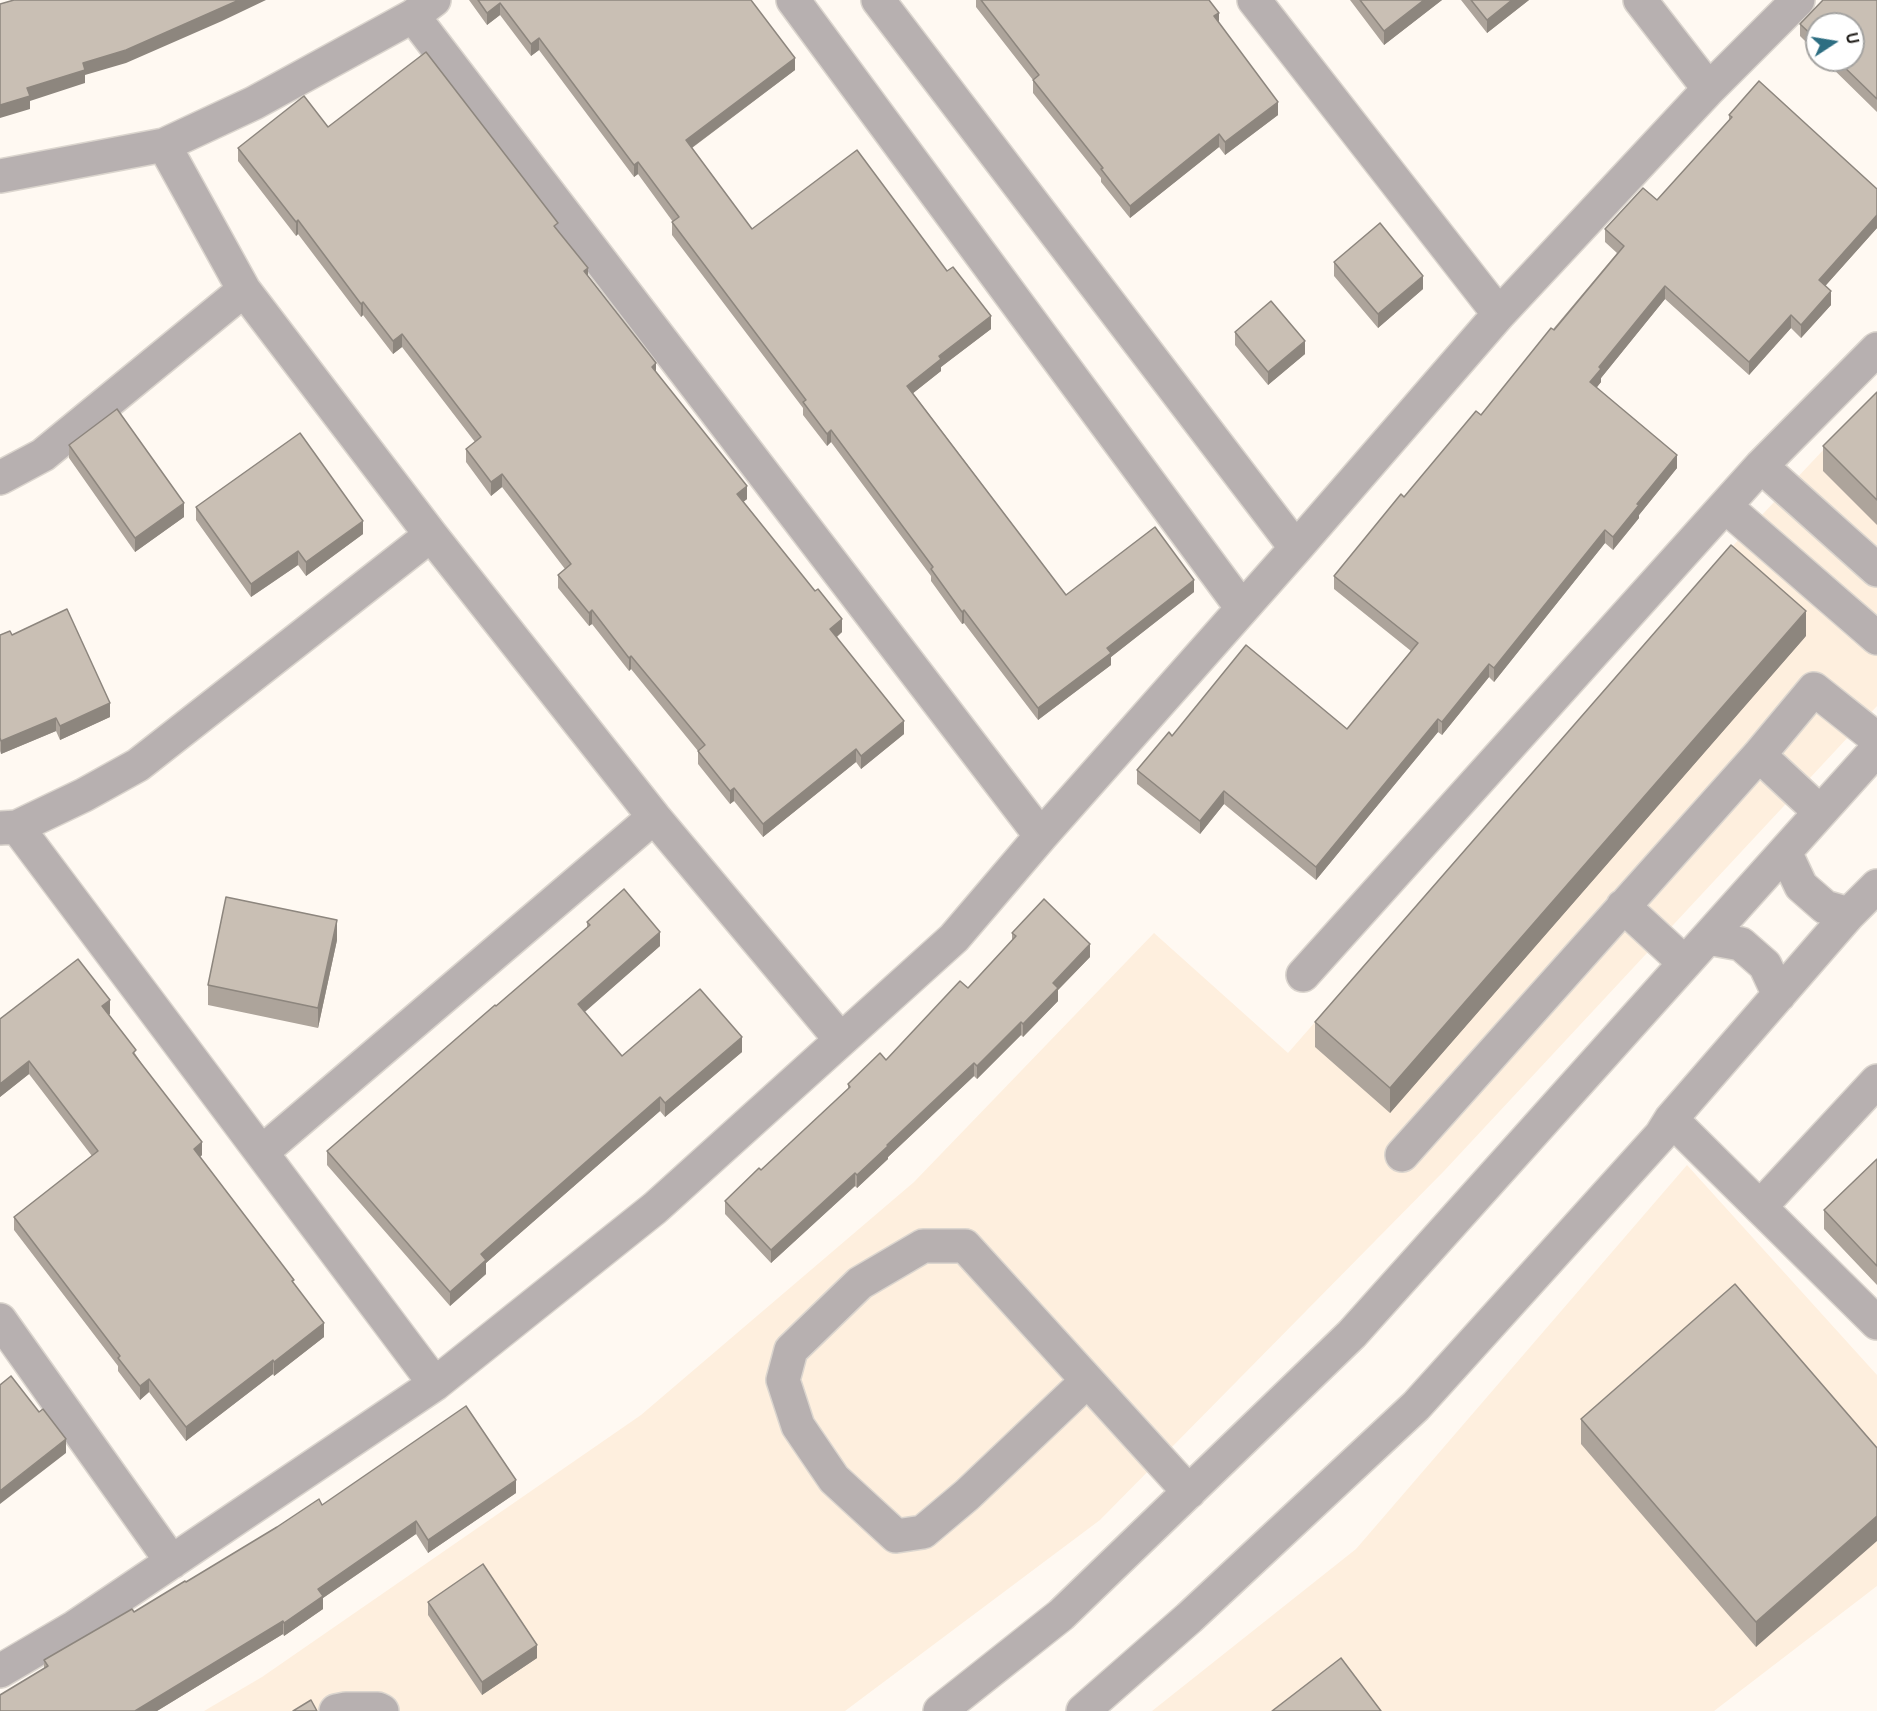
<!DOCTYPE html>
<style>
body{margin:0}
#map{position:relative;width:1877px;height:1711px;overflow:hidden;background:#fff9f2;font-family:Overpass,sans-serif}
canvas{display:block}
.north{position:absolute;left:1805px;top:12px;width:60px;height:60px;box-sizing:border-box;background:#fff;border:2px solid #a4a3a1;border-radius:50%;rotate:78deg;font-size:16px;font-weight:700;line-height:24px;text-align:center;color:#1b1814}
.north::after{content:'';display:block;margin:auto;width:21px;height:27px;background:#2d6e82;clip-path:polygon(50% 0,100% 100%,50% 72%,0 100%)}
</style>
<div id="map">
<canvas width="1877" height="1711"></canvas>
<div class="north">U</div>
</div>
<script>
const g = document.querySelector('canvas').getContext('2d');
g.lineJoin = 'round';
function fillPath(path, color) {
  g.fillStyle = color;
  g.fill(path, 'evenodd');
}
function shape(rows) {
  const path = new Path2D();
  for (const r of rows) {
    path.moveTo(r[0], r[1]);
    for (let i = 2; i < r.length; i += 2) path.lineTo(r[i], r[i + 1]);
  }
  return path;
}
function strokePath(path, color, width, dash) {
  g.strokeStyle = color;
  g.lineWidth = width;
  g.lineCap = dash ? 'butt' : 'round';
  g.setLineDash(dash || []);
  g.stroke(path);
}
fillPath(shape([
 [1877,393,1877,706,1444,1171,1100,1520,845,1711,204,1711,262,1677,641,1415,914,1182,1154,933,1288,1053,1710,570],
 [1687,1165,1877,1375,1877,1586,1714,1711,1152,1711,1356,1549]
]), '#feefde');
const minor = shape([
 [793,0,1242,608],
 [878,0,1296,548],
 [1254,0,1499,314],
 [1640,0,1709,89],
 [413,16,1041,836],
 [164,145,244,290,431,535,654,817,841,1040],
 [0,176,164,145,254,103,413,16,434,0],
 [1761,466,1877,570],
 [0,478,43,455,244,290],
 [1725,506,1877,638],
 [1759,755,1820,812],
 [17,827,435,1384],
 [0,828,17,827,84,795,138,765,431,535],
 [1785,852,1801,886,1825,907,1849,914],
 [1623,906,1685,963],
 [1708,938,1741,944,1765,965,1779,995],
 [1303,975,1761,466,1877,349],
 [1671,1119,1877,1323],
 [262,1152,654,817],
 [1402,1155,1759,755,1814,689,1877,739],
 [1760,1207,1877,1081],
 [0,1320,172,1562],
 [1087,1381,967,1495,923,1532,896,1536,834,1479,798,1426,783,1380,791,1350,860,1283,923,1246,965,1246,1189,1492],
 [0,1671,75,1627,435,1384,655,1208,954,938,1041,836,1296,548,1499,314,1709,89,1798,0],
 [336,1711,346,1709,378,1709,382,1711],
 [940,1711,1061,1615,1352,1334,1877,749],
 [1083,1711,1189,1618,1416,1406,1661,1135,1671,1119,1849,914,1877,886]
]);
strokePath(minor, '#dbd5ce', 36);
strokePath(minor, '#b7b0b0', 33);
fillPath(shape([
 [469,0,751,0,795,70,692,148,752,229,991,329,941,367,941,371,913,393,1066,595,1194,592,1111,657,1111,665,1038,720,964,623,962,624,931,581,931,576,831,442,827,446,803,415,803,408,672,235,672,222,673,222,638,174,634,177,539,50,531,56,500,15,487,25],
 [976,0,1209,0,1219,23,1278,115,1225,155,1219,147,1130,218,1101,182,1101,178,1033,93,1033,80,976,7],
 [1350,0,1442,0,1384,45],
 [1461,0,1529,0,1487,33],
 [1877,0,1877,112,1824,60,1853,60,1817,24,1817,53,1800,36,1800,24],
 [1729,115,1877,228,1825,286,1831,305,1801,338,1791,328,1749,375,1665,299,1601,378,1601,382,1596,388,1677,468,1639,515,1639,518,1613,550,1605,543,1494,682,1489,677,1442,735,1438,732,1316,880,1224,804,1200,834,1137,784,1137,770,1172,736,1347,729,1411,651,1334,589,1334,576,1404,497,1481,415,1617,253,1605,242,1605,229,1657,200,1729,121],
 [328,127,558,231,588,276,747,499,743,502,842,632,837,637,904,734,861,769,856,762,763,837,734,801,730,804,698,764,698,751,631,669,629,671,592,624,589,626,558,588,558,575,565,569,502,487,491,496,466,462,466,449,475,442,402,347,393,354,363,315,361,317,298,234,296,236,238,161,238,148],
 [1334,262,1423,289,1378,328,1334,276],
 [1235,332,1305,354,1268,385,1235,345],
 [1877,392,1877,525,1823,471,1823,446],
 [69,445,184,517,135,552,69,458],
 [196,507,363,534,306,576,298,565,251,597,196,520],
 [0,635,12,635,110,717,60,740,56,731,1,754,0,751],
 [1806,636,1390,1113,1315,1047,1315,1022],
 [587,922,660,946,584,1012,622,1056,742,1052,665,1117,660,1111,486,1263,486,1274,450,1306,327,1165,327,1151,587,928],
 [1012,933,1090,957,1058,990,1058,1001,1023,1037,1021,1035,977,1079,974,1076,888,1157,888,1159,857,1188,855,1186,771,1263,725,1214,725,1201,761,1170,848,1089,848,1084,886,1060,968,988,1012,940],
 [337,940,318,1028,208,1005,208,985],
 [109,1014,202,1155,200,1157,294,1284,324,1337,274,1376,273,1374,186,1441,149,1392,140,1400,118,1371,118,1366,14,1230,14,1217,92,1156,29,1074,0,1097,0,1019,110,1014],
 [1877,1159,1877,1285,1824,1229,1824,1210],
 [1581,1419,1877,1448,1756,1647,1581,1444],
 [516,1493,428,1553,416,1534,323,1598,323,1609,284,1636,283,1634,157,1711,0,1711,44,1668,44,1660,134,1612,322,1505],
 [428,1602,537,1658,482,1695,428,1615]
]), '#ada49b');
fillPath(shape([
 [239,0,266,0,222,21,126,63,85,75,85,83,30,101,30,109,0,118,0,105,27,88,83,63],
 [1424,0,1442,0,1384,45,1384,31],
 [1512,0,1529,0,1487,33,1487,20],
 [500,3,500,15,487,25,487,13],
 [1219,13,1219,25,1214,16],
 [539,38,539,50,531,56,531,44],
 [795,58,795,70,686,152,686,140],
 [1278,102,1278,115,1225,155,1225,142],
 [1219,134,1219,147,1130,218,1130,206],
 [638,162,638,174,634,177,634,165],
 [1877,215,1877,228,1819,293,1819,280],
 [298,220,298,234,296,236,296,222],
 [588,268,588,281,584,271],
 [1423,276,1423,289,1378,328,1378,314],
 [1665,286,1665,299,1601,378,1601,382,1590,396,1590,382,1599,367],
 [1831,291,1831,305,1801,338,1801,325],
 [363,302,363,315,361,317,361,304],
 [1791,315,1791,328,1749,375,1749,362],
 [991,316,991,329,941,367,941,371,907,398,907,386,939,356],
 [402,334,402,347,393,354,393,341],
 [1305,341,1305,354,1268,385,1268,372],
 [656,363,656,377,652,367],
 [831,430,831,442,827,446,827,434],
 [1677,455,1677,468,1639,515,1639,518,1613,550,1613,537,1637,504],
 [502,474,502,487,491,496,491,482],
 [747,486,747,499,737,507,737,494],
 [184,503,184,517,135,552,135,538],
 [363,521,363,534,306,576,306,562],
 [1605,530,1605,543,1494,682,1494,668],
 [298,551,298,565,251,597,251,584],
 [1194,580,1194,592,1111,657,1111,665,1038,720,1038,708,1107,648],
 [592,610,592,624,589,626,589,613],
 [964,610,964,623,962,624,962,612],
 [1806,611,1806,636,1390,1113,1390,1088],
 [842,619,842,632,830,642,830,629],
 [631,656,631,669,629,671,629,658],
 [1489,664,1489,677,1442,735,1442,722],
 [110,703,110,717,60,740,60,726],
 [56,718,56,731,1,754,1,741],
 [1438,719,1438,732,1316,880,1316,867],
 [904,721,904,734,861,769,861,756],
 [856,749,856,762,763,837,763,824],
 [734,788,734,801,730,804,730,791],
 [1224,791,1224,804,1200,834,1200,821],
 [337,920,337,940,318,1028,318,1008],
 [660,932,660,946,578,1018,578,1004],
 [1090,944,1090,957,1058,990,1058,1001,1023,1037,1023,1024,1053,983],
 [110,1000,110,1014,102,1019,102,1006],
 [1021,1022,1021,1035,977,1079,977,1066],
 [742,1037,742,1052,665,1117,665,1103],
 [29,1061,29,1074,0,1097,0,1084],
 [974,1063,974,1076,888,1157,888,1159,857,1188,857,1175,887,1145],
 [660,1097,660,1111,486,1263,486,1274,450,1306,450,1292,481,1254],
 [202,1142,202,1155,194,1162,194,1149],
 [855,1173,855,1186,771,1263,771,1250],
 [324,1323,324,1337,274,1376,274,1362],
 [273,1360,273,1374,186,1441,186,1427],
 [149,1379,149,1392,140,1400,140,1386],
 [66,1439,66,1453,0,1504,0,1491],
 [516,1480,516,1493,428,1553,428,1540],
 [1877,1516,1877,1541,1756,1647,1756,1622],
 [416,1521,416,1534,323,1598,323,1609,284,1636,284,1623,318,1589],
 [283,1621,283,1634,157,1711,135,1711],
 [537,1645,537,1658,482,1695,482,1682]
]), '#8d867e');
const building = shape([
 [14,0,239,0,126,50,83,63,85,70,27,88,30,96,0,105,0,4,14,0],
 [478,0,751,0,795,58,686,140,752,229,857,150,947,271,953,267,991,316,939,356,941,359,907,386,1066,595,1155,527,1194,580,1107,648,1111,653,1038,708,964,610,962,612,931,569,933,567,831,430,827,434,803,402,806,400,672,222,679,217,638,162,634,165,539,38,531,44,500,3,487,13,478,0],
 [981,0,1209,0,1219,13,1214,16,1278,102,1225,142,1219,134,1130,206,1101,169,1103,168,1033,80,1039,75,981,0],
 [1360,0,1424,0,1384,31,1360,0],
 [1471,0,1512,0,1487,20,1471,0],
 [1823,0,1877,0,1877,99,1837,60,1853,60,1853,24,1817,24,1817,40,1800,24,1823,0],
 [426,52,558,223,554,226,588,268,584,271,656,363,652,367,747,486,737,494,815,591,818,589,842,619,830,629,904,721,861,756,856,749,763,824,734,788,730,791,698,751,705,745,661,692,631,656,629,658,592,610,589,613,558,575,571,564,502,474,491,482,466,449,481,437,402,334,393,341,363,302,361,304,298,220,296,222,238,148,304,96,328,127,426,52],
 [1759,81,1877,189,1877,215,1819,280,1831,291,1801,325,1791,315,1749,362,1665,286,1599,367,1601,369,1590,382,1677,455,1637,504,1639,505,1613,537,1605,530,1494,668,1489,664,1442,722,1438,719,1316,867,1224,791,1200,821,1137,770,1169,732,1172,736,1246,645,1347,729,1418,643,1334,576,1401,494,1404,497,1476,411,1481,415,1551,328,1554,330,1624,246,1605,229,1643,188,1657,200,1732,117,1729,115,1759,81],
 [1380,223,1423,276,1378,314,1334,262,1380,223],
 [1271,301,1305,341,1268,372,1235,332,1271,301],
 [1877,392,1877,500,1823,446,1877,392],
 [117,409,184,503,135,538,69,445,117,409],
 [300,433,363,521,306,562,298,551,251,584,196,507,300,433],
 [1731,545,1806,611,1390,1088,1315,1022,1731,545],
 [67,609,110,703,60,726,56,718,1,741,0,738,0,635,10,631,12,635,67,609],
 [624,889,660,932,578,1004,622,1056,700,989,742,1037,665,1103,660,1097,481,1254,486,1260,450,1292,327,1151,495,1005,496,1006,590,925,587,922,624,889],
 [226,897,337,920,318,1008,208,985,226,897],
 [1044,899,1090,944,1053,983,1058,988,1023,1024,1021,1022,977,1066,974,1063,887,1145,888,1146,857,1175,855,1173,771,1250,725,1201,759,1168,761,1170,850,1087,848,1084,880,1053,886,1060,960,981,968,988,1016,936,1012,933,1044,899],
 [78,959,110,1000,102,1006,136,1050,133,1053,202,1142,194,1149,294,1280,292,1281,324,1323,274,1362,273,1360,186,1427,149,1379,140,1386,118,1358,120,1356,14,1217,98,1151,29,1061,0,1084,0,1019,78,959],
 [1877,1159,1877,1266,1824,1210,1877,1159],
 [1735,1284,1877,1448,1877,1516,1756,1622,1581,1419,1735,1284],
 [11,1376,39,1412,43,1409,66,1439,0,1491,0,1385,11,1376],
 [466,1406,516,1480,428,1540,416,1521,318,1589,323,1596,284,1623,283,1621,135,1711,0,1711,0,1695,48,1666,44,1660,132,1609,134,1612,185,1581,186,1582,277,1527,319,1499,322,1505,466,1406],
 [483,1564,537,1645,482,1682,428,1602,483,1564],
 [1341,1658,1381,1711,1272,1711,1341,1658],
 [311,1700,317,1711,293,1711,311,1700]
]);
fillPath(building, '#c9bfb4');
strokePath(building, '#8d867e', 1.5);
</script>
